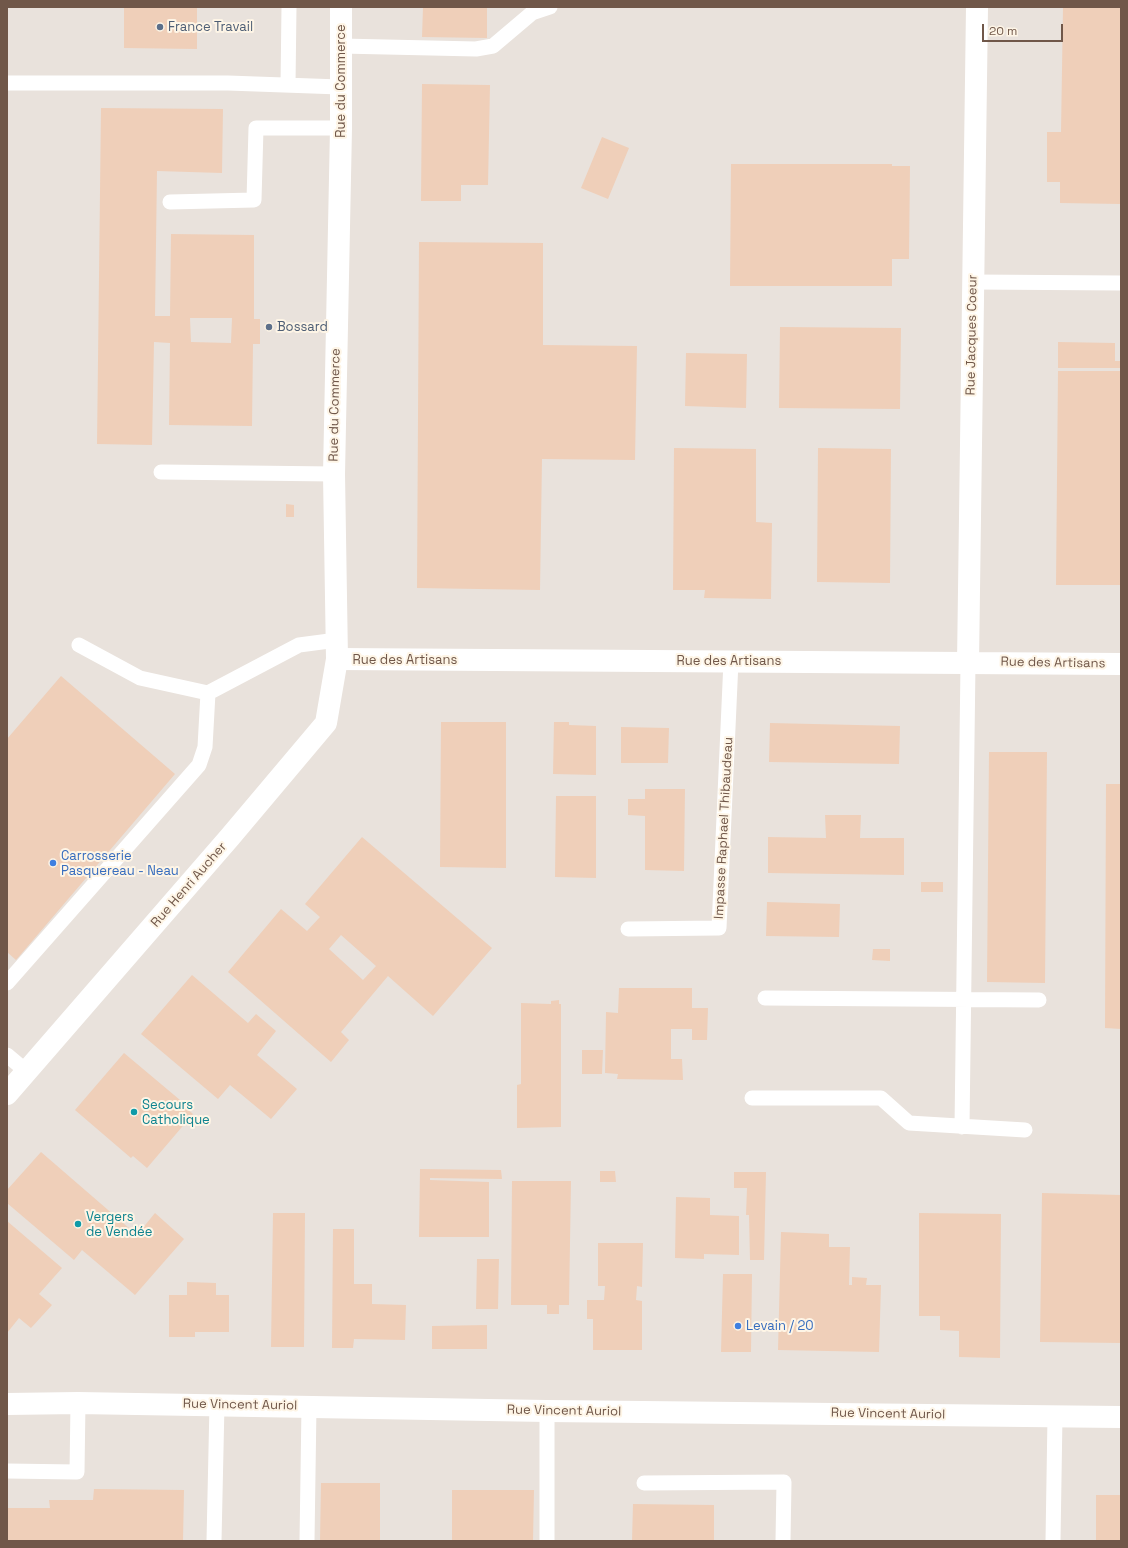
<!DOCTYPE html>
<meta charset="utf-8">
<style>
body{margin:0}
#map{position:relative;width:1128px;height:1548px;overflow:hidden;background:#fbf1e0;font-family:"Space Grotesk",sans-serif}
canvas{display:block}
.frame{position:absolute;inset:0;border:8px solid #705749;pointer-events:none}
.scale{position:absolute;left:982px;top:24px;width:81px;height:18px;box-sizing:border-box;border:2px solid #705749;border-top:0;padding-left:5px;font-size:12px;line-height:14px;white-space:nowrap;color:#705749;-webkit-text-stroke:3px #fef5e6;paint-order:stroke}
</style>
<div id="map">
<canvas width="1128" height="1548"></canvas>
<div class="frame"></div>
<div class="scale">20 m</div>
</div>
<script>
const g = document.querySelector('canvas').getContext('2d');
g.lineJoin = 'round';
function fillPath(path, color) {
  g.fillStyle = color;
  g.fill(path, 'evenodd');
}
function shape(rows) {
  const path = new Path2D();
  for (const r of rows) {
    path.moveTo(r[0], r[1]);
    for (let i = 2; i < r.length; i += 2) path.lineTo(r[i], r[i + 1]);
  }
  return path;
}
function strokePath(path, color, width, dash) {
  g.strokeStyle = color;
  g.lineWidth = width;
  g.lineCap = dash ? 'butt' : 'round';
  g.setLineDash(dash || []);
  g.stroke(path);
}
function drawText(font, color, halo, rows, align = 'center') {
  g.font = font + ' "Space Grotesk",sans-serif';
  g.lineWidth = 4;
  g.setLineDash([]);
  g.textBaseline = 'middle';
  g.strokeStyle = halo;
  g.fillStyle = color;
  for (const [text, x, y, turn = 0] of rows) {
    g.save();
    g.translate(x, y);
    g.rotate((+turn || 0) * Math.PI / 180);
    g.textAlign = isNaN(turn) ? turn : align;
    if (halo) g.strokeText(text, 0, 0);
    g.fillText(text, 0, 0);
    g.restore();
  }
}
fillPath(shape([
 [7,7,1121,7,1121,1541,7,1541]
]), '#e9e2dc');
fillPath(shape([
 [124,7,197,7,197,49,124,48],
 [423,7,487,7,487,38,422,37],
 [1063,7,1121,7,1121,204,1060,203,1060,182,1047,182,1047,132,1061,132],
 [422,84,490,85,488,185,461,185,461,201,421,201],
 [101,108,223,109,222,173,157,171,155,316,170,316,171,234,254,235,254,319,260,319,260,344,253,344,252,426,169,425,170,343,154,342,152,445,97,444],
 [190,318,232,318,231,343,191,342],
 [602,137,629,148,608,199,581,188],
 [731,164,892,164,892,166,910,166,909,259,892,259,892,286,730,286],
 [419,242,543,243,543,345,637,346,635,460,542,459,540,590,417,588],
 [780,327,901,328,900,409,779,408],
 [1058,342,1115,343,1115,361,1121,361,1121,368,1058,368],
 [686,353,747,354,746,408,685,406],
 [1058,371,1121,371,1121,585,1056,585],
 [674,448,756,449,756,522,772,523,771,599,704,598,705,590,673,590],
 [818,448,891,449,890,583,817,582],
 [286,504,294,505,294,517,286,517],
 [61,676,175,774,16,960,7,952,7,739],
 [441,722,506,722,506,868,440,867],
 [554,722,569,722,569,725,596,726,596,775,553,774],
 [770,723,900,726,899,764,769,762],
 [621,727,669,728,668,763,621,763],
 [989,752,1047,752,1045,983,987,982],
 [1106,784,1121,784,1121,1029,1105,1028],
 [645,789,685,789,684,871,645,870,645,816,628,815,628,799,645,799],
 [556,796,596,796,596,878,555,877],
 [825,815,861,815,860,838,904,838,904,875,768,873,768,837,826,838],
 [362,837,492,948,433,1016,388,976,341,1032,349,1040,331,1062,228,972,281,909,307,931,320,917,305,904],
 [341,935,376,966,363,980,329,949],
 [921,882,943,882,943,892,921,892],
 [767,902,840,904,839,937,766,936],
 [873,949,890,949,890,961,872,960],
 [192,975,248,1023,256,1014,276,1031,257,1055,297,1089,271,1119,230,1085,218,1099,141,1034],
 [619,988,692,988,692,1008,708,1008,707,1040,692,1040,692,1029,671,1029,671,1059,682,1059,683,1080,617,1079,618,1074,605,1073,606,1012,618,1013],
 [559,1000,559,1004,561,1004,561,1127,517,1128,517,1085,521,1084,521,1003,551,1004,551,1001],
 [582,1050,603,1050,602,1074,582,1074],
 [124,1053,180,1100,179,1102,193,1114,147,1168,133,1156,131,1158,75,1110],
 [41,1152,137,1235,155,1213,184,1239,135,1295,82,1250,74,1260,7,1203,7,1190],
 [420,1169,501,1170,502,1179,430,1178,430,1180,489,1182,489,1237,419,1237],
 [600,1171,615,1171,616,1182,600,1182],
 [734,1172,766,1172,764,1260,750,1260,749,1215,746,1215,747,1188,734,1188],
 [512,1181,571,1181,569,1305,559,1305,559,1314,547,1314,547,1305,511,1305],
 [1042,1193,1121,1195,1121,1343,1040,1342],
 [676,1197,710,1198,710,1215,739,1216,739,1255,704,1254,704,1259,675,1258],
 [273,1213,305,1213,304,1347,271,1347],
 [919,1213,1001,1214,1000,1358,959,1357,959,1331,940,1330,940,1316,919,1316],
 [7,1221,62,1268,39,1294,52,1305,31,1328,19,1318,7,1333],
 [333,1229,354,1229,354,1284,372,1284,372,1304,406,1305,405,1340,354,1339,353,1348,332,1348],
 [781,1232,829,1234,829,1247,850,1247,849,1285,852,1285,852,1277,867,1278,866,1285,881,1285,879,1352,778,1350],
 [598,1243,643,1243,642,1287,637,1286,636,1300,642,1301,642,1350,593,1350,593,1319,587,1319,587,1300,604,1300,605,1286,598,1286],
 [477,1259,499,1259,498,1309,476,1309],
 [723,1274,752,1274,751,1352,721,1352],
 [187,1282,216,1283,216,1295,229,1295,229,1332,195,1332,195,1337,169,1337,169,1295,187,1295],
 [487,1325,487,1349,432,1349,432,1326],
 [321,1483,380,1483,380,1541,320,1541],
 [94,1489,184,1490,183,1541,7,1541,7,1508,50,1508,49,1500,93,1500],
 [452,1490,534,1490,533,1541,452,1541],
 [1096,1495,1121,1495,1121,1541,1096,1541],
 [633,1504,714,1505,714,1541,632,1541]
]), '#efcfb9');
strokePath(shape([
 [341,46,476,49,493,46,532,13,550,7],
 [7,83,228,83,340,87],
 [288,85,289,7],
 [170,202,254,200,256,128,341,128],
 [973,282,1121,283],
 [161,472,334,474],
 [79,645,140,678,208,693,299,645,337,640],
 [628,929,719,928,731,661],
 [7,983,199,765,205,747,208,693],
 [765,998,1039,1000],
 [7,1055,26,1071],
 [752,1098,881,1098,909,1123,1025,1130],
 [962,1127,968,663],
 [547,1411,547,1541],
 [7,1471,77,1472,78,1403],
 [644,1483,784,1482,783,1541],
 [214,1541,217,1404],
 [307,1541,309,1406],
 [1053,1541,1055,1416]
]), '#fff', 15);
strokePath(shape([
 [337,659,1121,664],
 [968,663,977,7],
 [7,1404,78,1403,547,1411,1121,1417]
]), '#fff', 22);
strokePath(shape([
 [7,1094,230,837,326,723,337,659,334,474,341,128,341,7]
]), '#fff', 22);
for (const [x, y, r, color] of [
 [160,27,4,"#5c6f8a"],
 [269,327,4,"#5c6f8a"],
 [53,863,4,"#3f7fe0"],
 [134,1112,4,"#0f9aa8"],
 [78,1224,4,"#0f9aa8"],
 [738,1326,4,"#3f7fe0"]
]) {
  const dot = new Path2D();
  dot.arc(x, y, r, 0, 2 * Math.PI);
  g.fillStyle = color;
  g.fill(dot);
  strokePath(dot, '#fef5e6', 1.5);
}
drawText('13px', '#4e5e75', '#fef5e6', [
 ["France Travail",168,27],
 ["Bossard",277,327]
], 'left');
drawText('13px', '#705749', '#fef5e6', [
 ["Rue du Commerce",341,81,-90],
 ["Rue Jacques Coeur",972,335,-89],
 ["Rue du Commerce",335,405,-89],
 ["Rue des Artisans",405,660],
 ["Rue des Artisans",729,661],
 ["Rue des Artisans",1053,663,1],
 ["Impasse Raphael Thibaudeau",724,828,-87],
 ["Rue Henri Aucher",189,885,-49],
 ["Rue Vincent Auriol",240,1405,1],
 ["Rue Vincent Auriol",564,1411,1],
 ["Rue Vincent Auriol",888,1414,1]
]);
drawText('13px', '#366cbe', '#fef5e6', [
 ["Carrosserie",61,856],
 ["Pasquereau - Neau",61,871],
 ["Levain / 20",746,1326]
], 'left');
drawText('13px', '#0d838f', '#fef5e6', [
 ["Secours",142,1105],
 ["Catholique",142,1120],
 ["Vergers",86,1217],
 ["de Vendée",86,1232]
], 'left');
</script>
